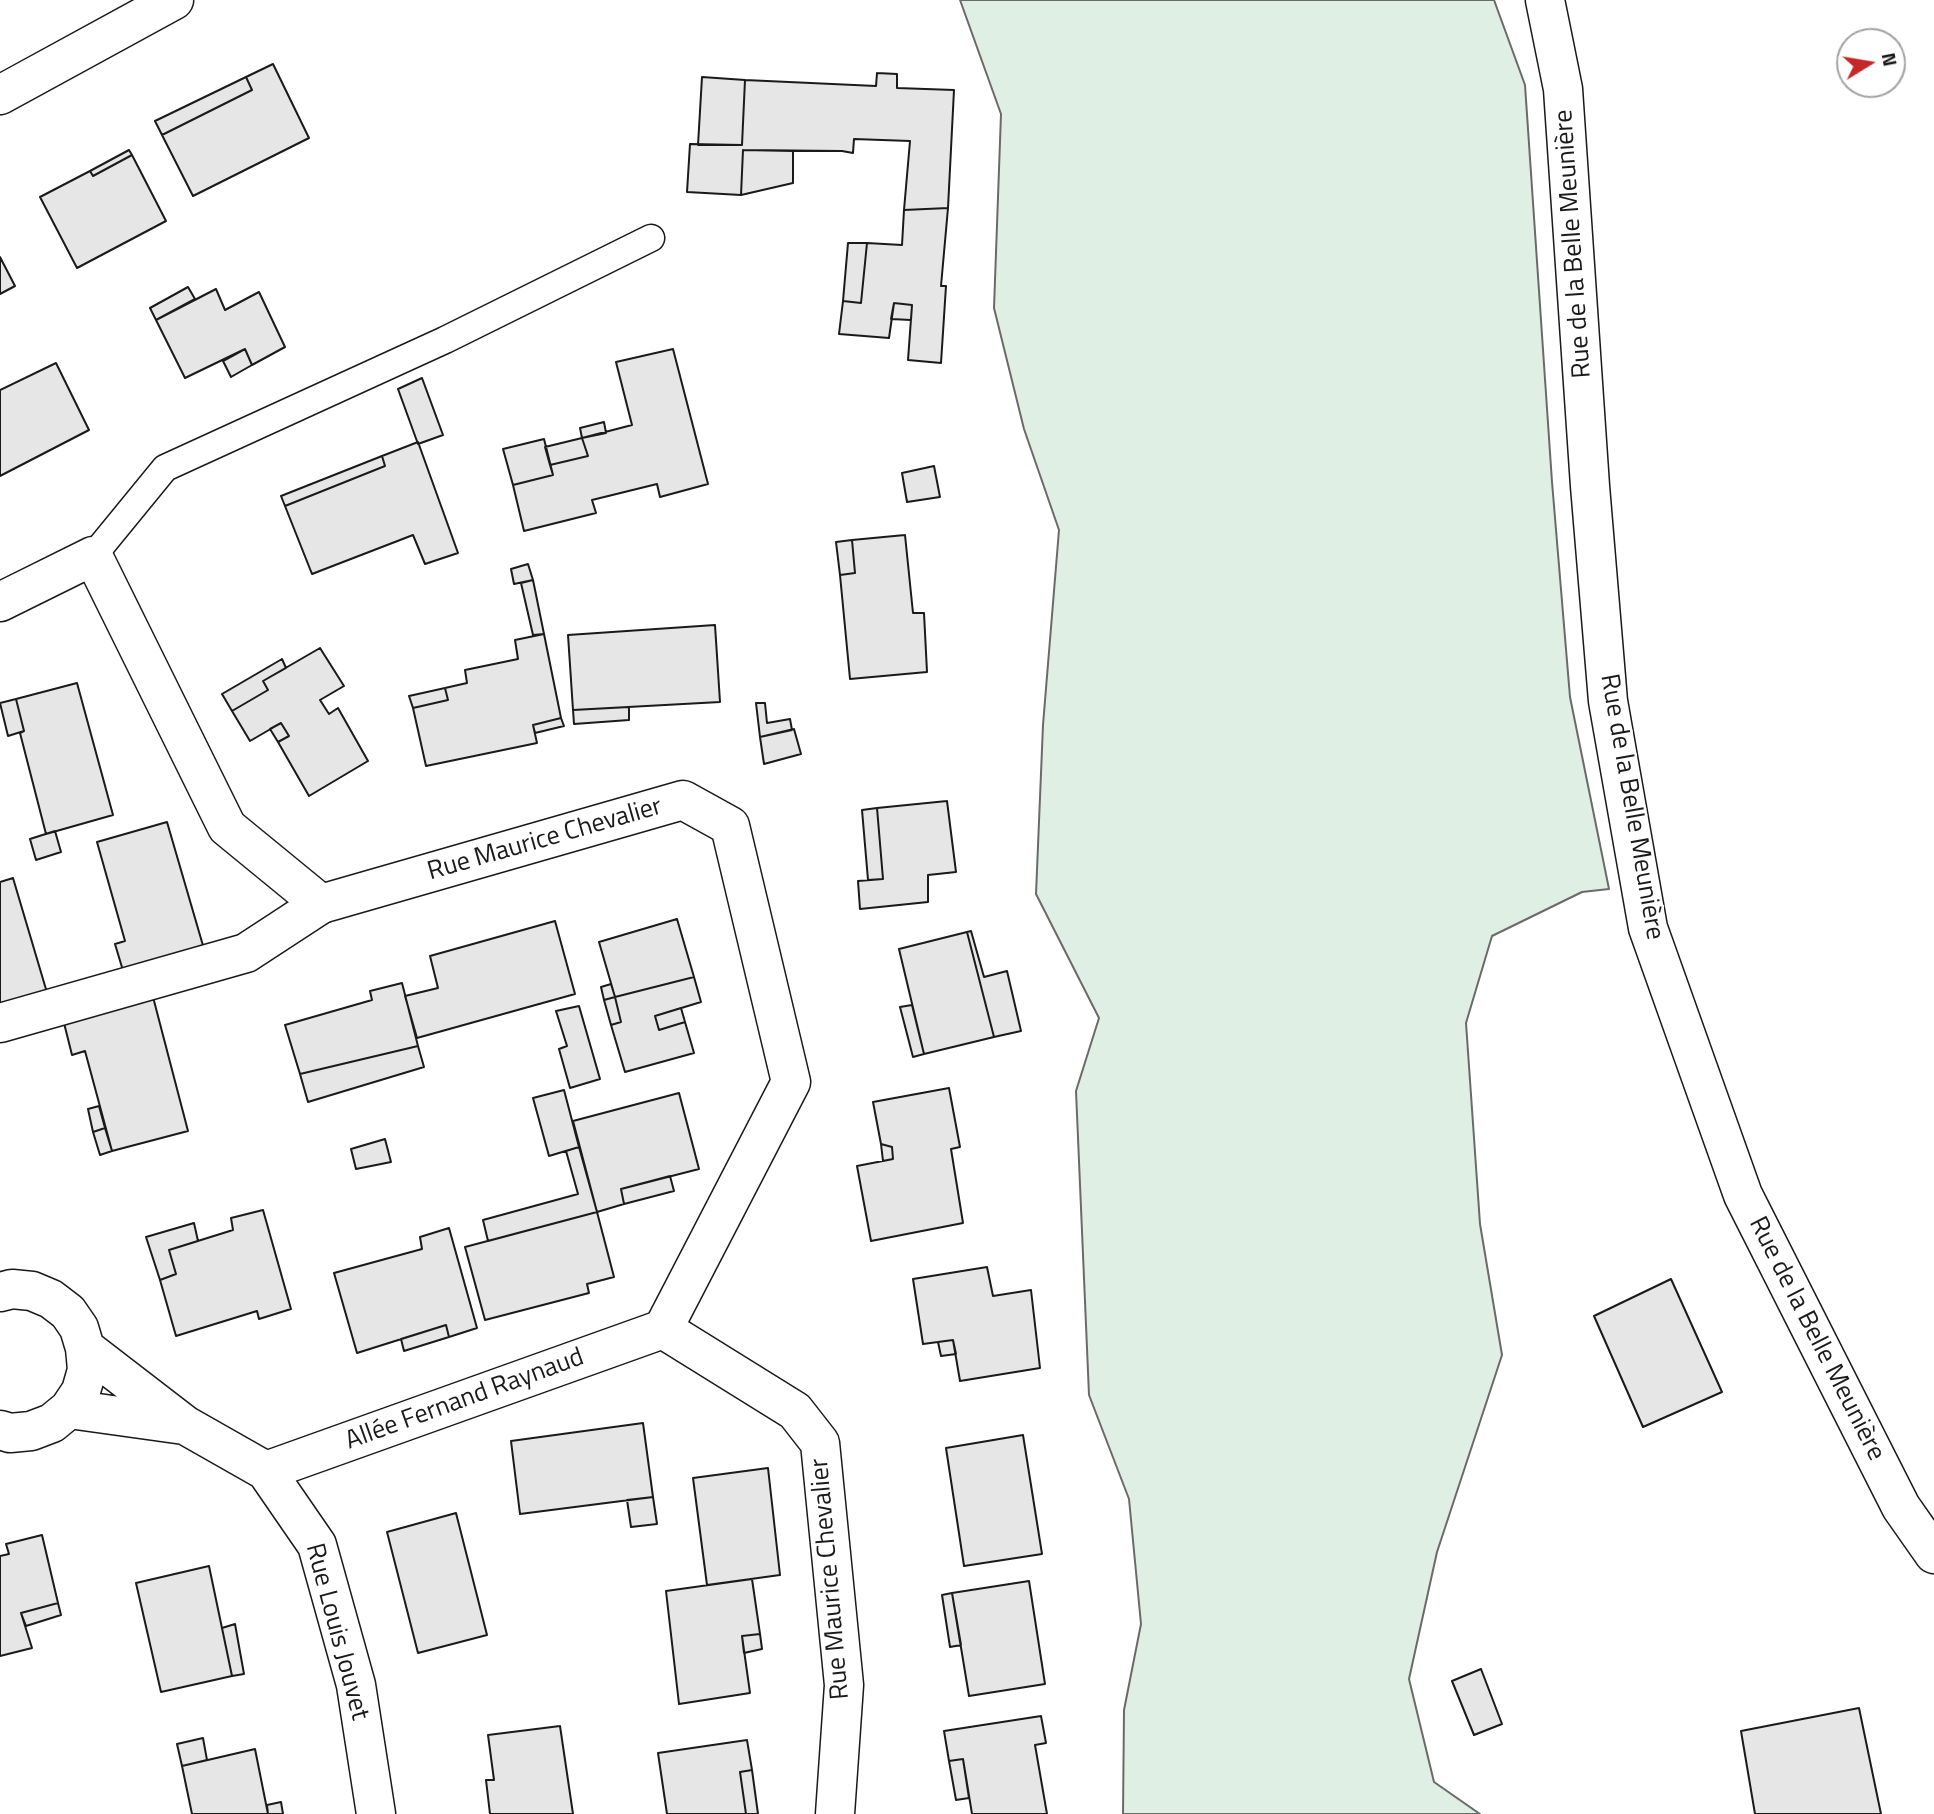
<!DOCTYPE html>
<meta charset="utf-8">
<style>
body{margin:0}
#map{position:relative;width:1934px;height:1814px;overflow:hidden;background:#fff;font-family:"Titillium Web",sans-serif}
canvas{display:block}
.north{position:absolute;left:1836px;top:28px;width:70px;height:70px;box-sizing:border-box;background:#fff;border:2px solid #a3a3a3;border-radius:50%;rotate:79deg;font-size:19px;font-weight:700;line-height:28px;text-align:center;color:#1a1a1a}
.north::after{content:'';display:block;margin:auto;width:24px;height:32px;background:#c62828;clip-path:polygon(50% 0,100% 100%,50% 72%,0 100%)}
</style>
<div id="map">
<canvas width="1934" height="1814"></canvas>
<div class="north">N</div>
</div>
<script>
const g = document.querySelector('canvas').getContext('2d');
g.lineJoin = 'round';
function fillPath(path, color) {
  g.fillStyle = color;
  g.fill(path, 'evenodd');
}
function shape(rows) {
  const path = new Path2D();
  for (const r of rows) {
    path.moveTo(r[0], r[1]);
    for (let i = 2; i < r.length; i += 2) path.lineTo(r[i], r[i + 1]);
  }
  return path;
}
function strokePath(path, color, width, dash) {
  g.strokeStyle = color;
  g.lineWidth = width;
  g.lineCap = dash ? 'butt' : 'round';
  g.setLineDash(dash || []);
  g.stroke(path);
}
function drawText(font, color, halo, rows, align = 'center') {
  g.font = font + ' "Titillium Web",sans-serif';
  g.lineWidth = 5;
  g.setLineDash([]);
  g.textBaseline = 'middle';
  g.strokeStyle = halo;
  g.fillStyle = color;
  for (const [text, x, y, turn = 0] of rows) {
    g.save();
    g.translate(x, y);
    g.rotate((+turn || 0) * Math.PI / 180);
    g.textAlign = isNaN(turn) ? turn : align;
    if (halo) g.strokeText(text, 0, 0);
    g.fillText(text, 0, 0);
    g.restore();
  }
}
const green = shape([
 [960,0,1494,0,1525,85,1552,482,1570,697,1609,889,1582,892,1492,936,1466,1023,1480,1224,1502,1355,1437,1552,1409,1679,1434,1782,1480,1814,1123,1814,1124,1710,1141,1624,1129,1499,1089,1395,1076,1091,1099,1018,1036,894,1043,725,1059,530,1024,429,994,308,1001,114,960,0]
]);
fillPath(green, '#e0efe3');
strokePath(green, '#6a6a6a', 2);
const building = shape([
 [273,64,309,138,193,196,162,135,252,90,246,77,273,64],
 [877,73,897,74,897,88,954,90,948,208,904,210,910,141,854,139,853,153,842,151,743,150,741,195,687,192,690,144,742,145,745,80,876,86,877,73],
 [246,77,252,90,162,135,155,121,246,77],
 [702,77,745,80,742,145,698,145,702,77],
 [129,150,132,155,93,176,90,171,129,150],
 [743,150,793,151,793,183,741,195,743,150],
 [132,155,166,221,77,268,40,197,90,171,93,176,132,155],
 [948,208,941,286,946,286,941,363,908,360,912,305,894,303,889,338,839,334,843,301,861,303,867,243,902,245,904,210,948,208],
 [848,243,867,243,861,303,843,301,848,243],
 [0,257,15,286,0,294,0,257],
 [188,287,195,299,156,320,150,308,188,287],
 [216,289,225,310,259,292,285,347,252,365,245,349,185,378,156,320,216,289],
 [894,303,912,305,911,320,891,319,894,303],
 [245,349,252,365,231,377,223,361,245,349],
 [673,349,708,484,660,497,657,484,592,500,596,513,524,531,513,485,553,475,550,465,588,456,582,438,632,425,616,362,673,349],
 [56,363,89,430,0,476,0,390,56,363],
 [422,378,443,435,418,444,398,389,422,378],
 [604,422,606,433,582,438,580,428,604,422],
 [582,438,588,456,550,465,545,447,582,438],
 [544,439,553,475,513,485,503,449,544,439],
 [418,442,458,553,425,564,413,535,312,574,285,506,385,466,382,456,418,442],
 [382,456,385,466,285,506,281,496,382,456],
 [934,466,940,497,907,502,902,473,934,466],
 [905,535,913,613,924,613,927,672,850,679,840,575,855,573,852,540,905,535],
 [852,540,855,573,840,575,836,542,852,540],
 [528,564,533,580,514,584,511,569,528,564],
 [533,580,544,634,533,635,521,583,533,580],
 [715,625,720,702,573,710,568,635,715,625],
 [544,634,561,718,533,725,537,743,426,766,413,708,448,700,445,688,467,683,465,670,518,659,515,640,544,634],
 [320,648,344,686,320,700,329,714,338,708,368,761,309,796,278,742,289,736,281,723,250,741,232,711,268,690,263,681,320,648],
 [282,659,286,668,263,681,268,690,232,711,222,694,282,659],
 [77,683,113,815,46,834,20,733,24,731,16,699,77,683],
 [445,688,448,700,413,708,409,696,445,688],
 [16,699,24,731,8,736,0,703,16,699],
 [756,703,765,703,767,723,790,719,792,730,760,737,756,703],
 [629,707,629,720,574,724,573,710,629,707],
 [561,718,564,726,535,733,533,725,561,718],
 [281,723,289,736,278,742,270,729,281,723],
 [794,729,801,754,764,764,760,737,794,729],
 [947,801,956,872,928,875,928,902,860,909,858,881,883,879,877,808,947,801],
 [877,808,883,879,868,880,862,810,877,808],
 [167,822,204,949,124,974,115,944,125,941,97,842,167,822],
 [55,831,61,852,36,860,30,839,55,831],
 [13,878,48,996,0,1010,0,882,13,878],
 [677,919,694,977,615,997,599,942,677,919],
 [555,921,575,994,417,1038,405,996,438,988,430,956,555,921],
 [971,931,984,977,1007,971,1021,1031,994,1037,967,932,971,931],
 [967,932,994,1037,924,1054,899,949,967,932],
 [694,977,701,1002,655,1016,659,1030,685,1022,694,1053,625,1072,611,1025,621,1022,615,997,694,977],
 [402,983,418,1046,300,1074,285,1025,372,1000,370,991,402,983],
 [611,984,615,997,604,1000,601,987,611,984],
 [153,997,188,1131,112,1151,85,1051,72,1055,64,1023,153,997],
 [615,997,621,1022,611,1025,604,1000,615,997],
 [912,1005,924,1054,913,1057,900,1007,912,1005],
 [579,1006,600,1079,570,1088,559,1049,567,1046,556,1011,579,1006],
 [681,1008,685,1022,659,1030,655,1016,681,1008],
 [418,1046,424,1067,308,1102,300,1074,418,1046],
 [949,1088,960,1147,951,1149,963,1223,871,1241,857,1166,893,1159,892,1147,881,1144,873,1102,949,1088],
 [564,1090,579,1147,549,1156,533,1098,564,1090],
 [679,1093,699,1169,621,1189,624,1204,597,1212,573,1121,679,1093],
 [99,1106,105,1128,93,1132,88,1109,99,1106],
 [105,1128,112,1151,100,1155,93,1132,105,1128],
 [385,1139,391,1162,356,1169,351,1149,385,1139],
 [881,1144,892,1147,893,1159,883,1161,881,1144],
 [579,1147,597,1212,488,1241,483,1220,578,1194,566,1151,579,1147],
 [670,1176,674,1191,624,1204,621,1189,670,1176],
 [263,1210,291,1309,259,1319,257,1311,176,1336,160,1280,176,1274,169,1250,233,1230,231,1218,263,1210],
 [597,1212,614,1277,587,1284,589,1293,485,1320,465,1247,597,1212],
 [194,1223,198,1241,169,1250,176,1274,160,1280,146,1237,194,1223],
 [449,1228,477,1328,449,1337,446,1325,357,1353,334,1273,422,1249,420,1237,449,1228],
 [987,1267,993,1296,1031,1290,1040,1368,960,1381,953,1340,923,1344,913,1279,987,1267],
 [1671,1279,1722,1392,1643,1427,1594,1316,1671,1279],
 [446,1325,449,1337,404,1351,401,1339,446,1325],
 [953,1340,956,1354,941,1356,938,1342,953,1340],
 [643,1423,653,1497,520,1514,511,1441,643,1423],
 [1023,1435,1042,1554,964,1566,946,1448,1023,1435],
 [768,1468,780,1575,707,1585,693,1478,768,1468],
 [653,1497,657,1524,631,1527,627,1500,653,1497],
 [456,1513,487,1635,418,1653,387,1532,456,1513],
 [42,1535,58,1603,21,1613,32,1648,0,1656,0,1556,9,1554,6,1544,42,1535],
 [209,1566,232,1676,161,1692,136,1583,209,1566],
 [752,1579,760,1634,742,1636,750,1693,679,1704,666,1591,752,1579],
 [1029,1581,1045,1684,969,1696,952,1593,1029,1581],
 [952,1593,961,1645,950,1647,942,1595,952,1593],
 [58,1603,61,1615,26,1626,21,1613,58,1603],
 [235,1624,244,1674,232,1676,222,1628,235,1624],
 [760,1634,762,1649,744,1653,742,1636,760,1634],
 [1481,1669,1502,1724,1474,1735,1452,1681,1481,1669],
 [1859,1708,1881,1814,1755,1814,1741,1731,1859,1708],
 [1041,1716,1046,1743,1035,1745,1047,1814,972,1814,963,1759,949,1761,944,1731,1041,1716],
 [560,1726,573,1814,490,1814,486,1780,494,1780,488,1735,560,1726],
 [203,1738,207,1760,182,1766,177,1744,203,1738],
 [747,1740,752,1770,740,1772,746,1814,667,1814,658,1753,747,1740],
 [255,1749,268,1814,192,1814,182,1766,255,1749],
 [963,1759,969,1798,956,1800,949,1761,963,1759],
 [752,1770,758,1814,746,1814,740,1772,752,1770],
 [281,1802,283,1814,268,1814,267,1805,281,1802]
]);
fillPath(building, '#e6e6e6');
strokePath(building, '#1a1a1a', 2);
const service = shape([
 [93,556,165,468,445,340,651,238]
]);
const pedestrian = shape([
 [0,1023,246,953,321,904]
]);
const minor = shape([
 [0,95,174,0],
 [0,602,93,556,227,827,321,904,683,800,730,826,791,1082,663,1329],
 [0,1292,12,1289,32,1291,51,1299,68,1312,79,1328,85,1348,87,1370,81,1391,69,1409,52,1423,31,1431,10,1433,0,1430],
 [663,1329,795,1411,820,1443,844,1685,835,1814],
 [85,1348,185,1425,266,1471,317,1545,356,1685,376,1814],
 [69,1409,184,1425],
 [266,1471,663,1329]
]);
const tertiary = shape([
 [1545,0,1563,89,1590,486,1608,701,1648,928,1743,1195,1901,1507,1934,1554]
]);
strokePath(service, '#1a1a1a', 29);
strokePath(pedestrian, '#1a1a1a', 41);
strokePath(minor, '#1a1a1a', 41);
strokePath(tertiary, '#1a1a1a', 41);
strokePath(service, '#fff', 26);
strokePath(pedestrian, '#fff', 38);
strokePath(minor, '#fff', 38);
strokePath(tertiary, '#fff', 38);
drawText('26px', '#1a1a1a', '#fff', [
 ["Rue de la Belle Meunière",1574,244,-94],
 ["Rue de la Belle Meunière",1631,807,80],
 ["Rue Maurice Chevalier",545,840,-16],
 ["Rue de la Belle Meunière",1816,1339,63],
 ["Allée Fernand Raynaud",465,1400,-20],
 ["Rue Maurice Chevalier",831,1579,-95],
 ["Rue Louis Jouvet",336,1632,75]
]);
</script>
